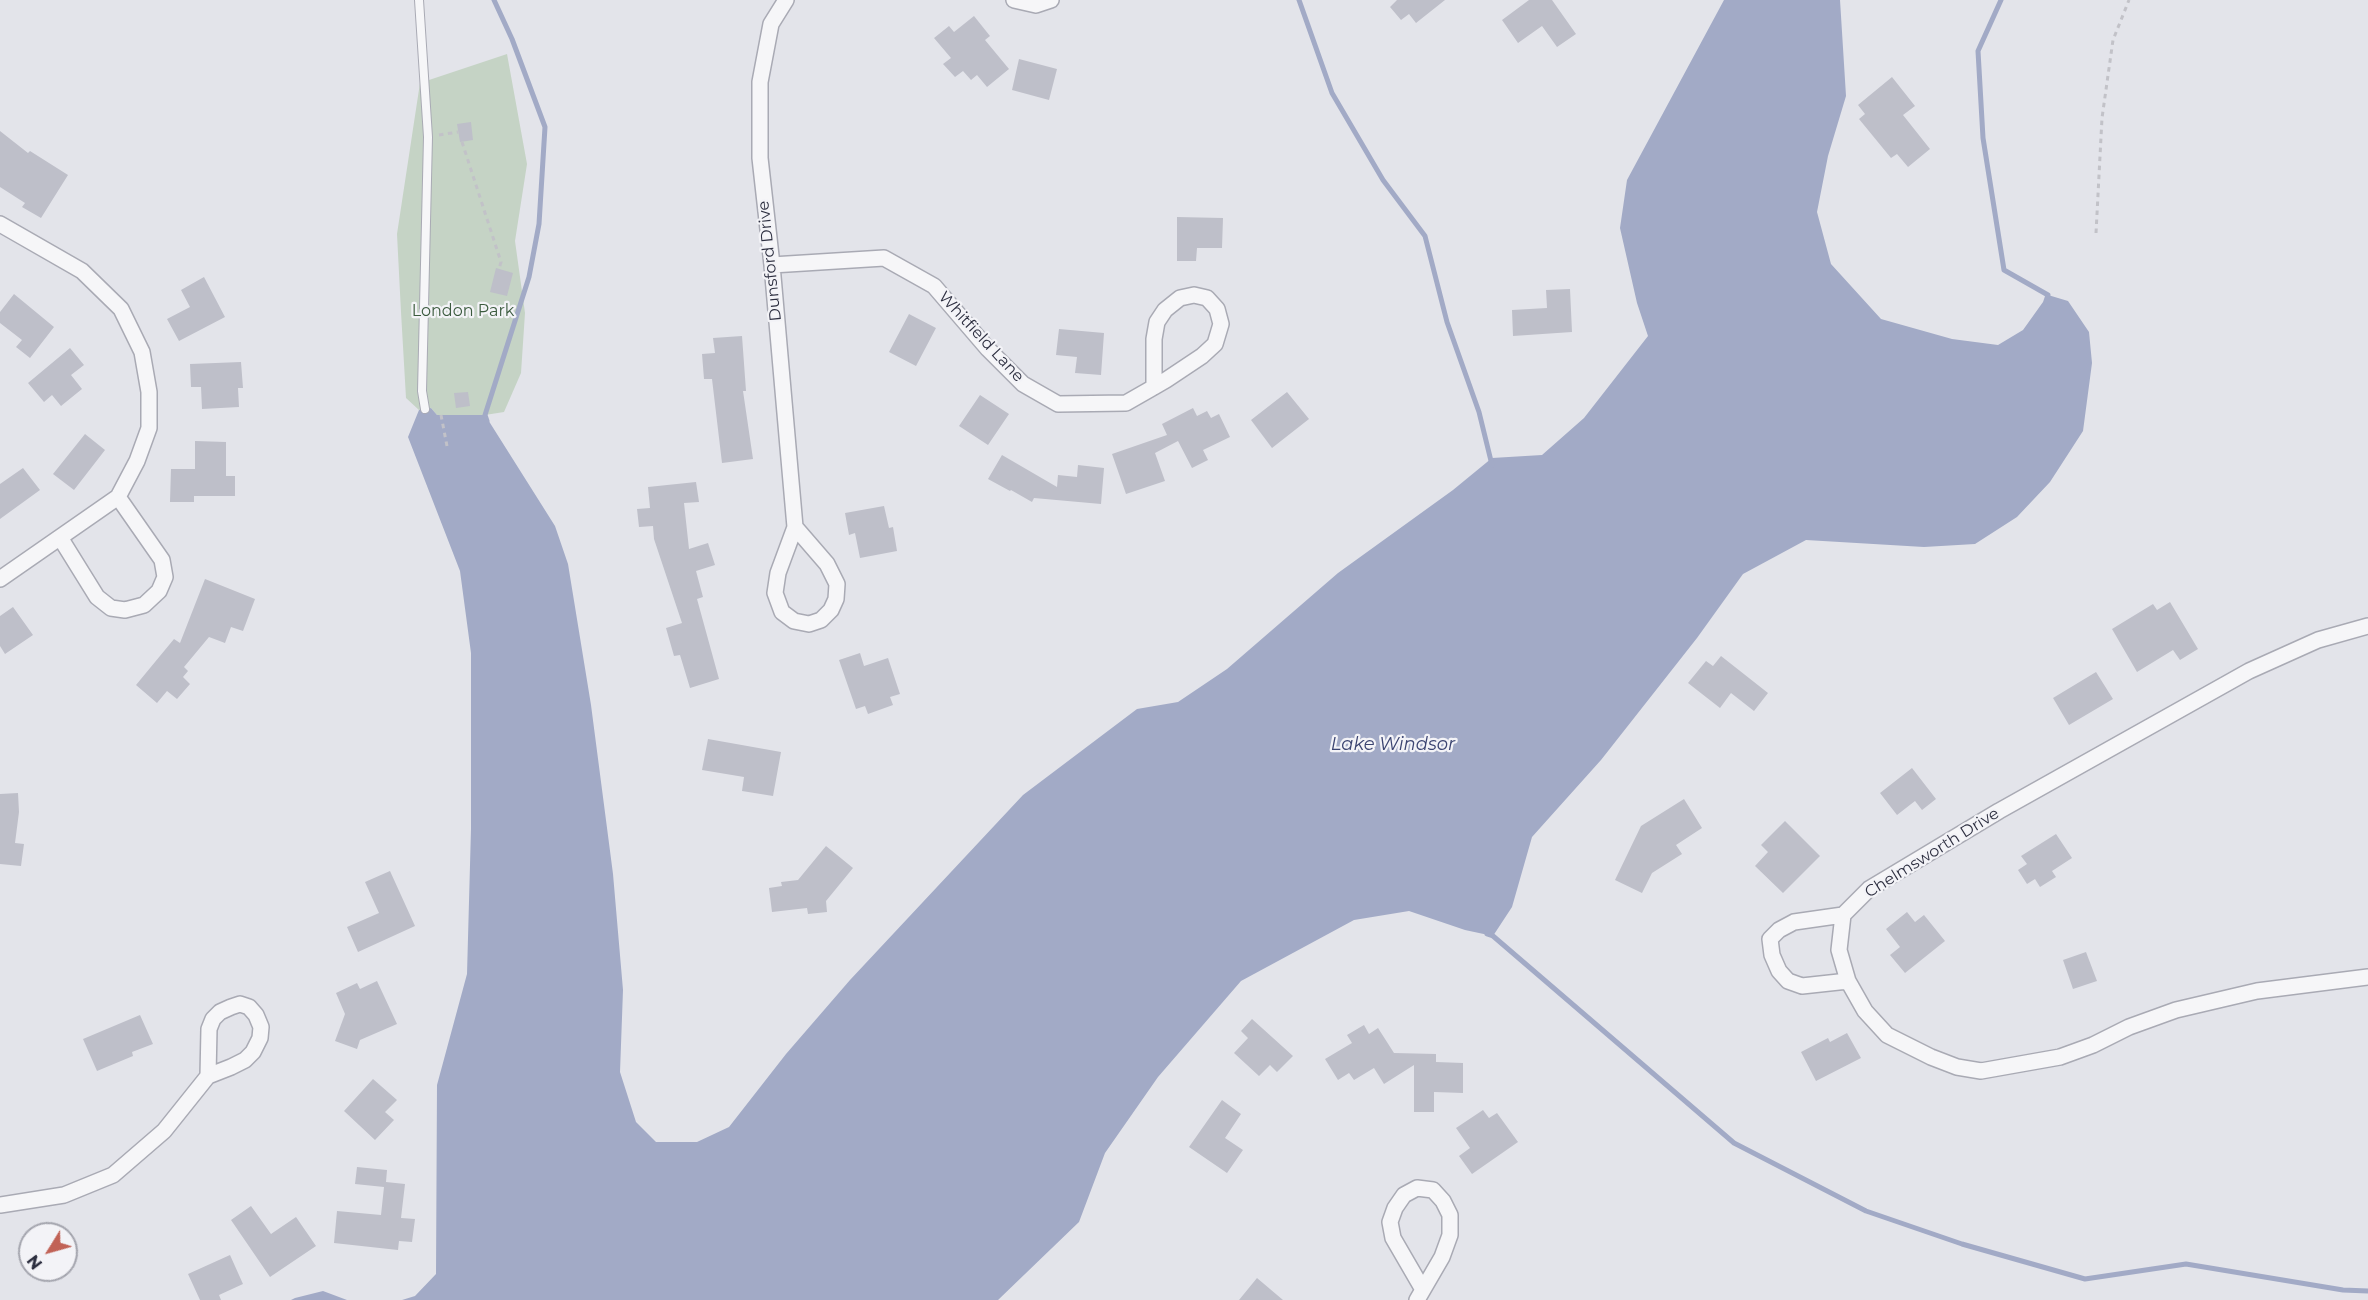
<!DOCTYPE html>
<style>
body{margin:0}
#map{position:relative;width:2368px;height:1300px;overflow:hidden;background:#e3e4ea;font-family:Montserrat,sans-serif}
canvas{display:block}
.north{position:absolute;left:18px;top:1222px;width:60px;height:60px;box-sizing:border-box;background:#f3f3f7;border:2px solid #a4a5ae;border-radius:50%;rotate:233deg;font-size:16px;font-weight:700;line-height:24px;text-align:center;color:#2d2f40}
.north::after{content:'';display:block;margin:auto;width:21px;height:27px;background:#c16256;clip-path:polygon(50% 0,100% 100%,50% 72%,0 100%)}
</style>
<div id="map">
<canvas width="2368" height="1300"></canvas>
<div class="north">N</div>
</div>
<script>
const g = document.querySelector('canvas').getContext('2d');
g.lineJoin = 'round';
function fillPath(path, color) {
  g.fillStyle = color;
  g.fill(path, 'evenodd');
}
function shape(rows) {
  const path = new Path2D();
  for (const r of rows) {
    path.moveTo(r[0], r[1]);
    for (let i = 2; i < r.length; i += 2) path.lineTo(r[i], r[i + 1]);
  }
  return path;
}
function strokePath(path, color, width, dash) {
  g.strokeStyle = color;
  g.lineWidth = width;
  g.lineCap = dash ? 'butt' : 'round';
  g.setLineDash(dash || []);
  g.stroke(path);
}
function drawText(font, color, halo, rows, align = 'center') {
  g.font = font + ' Montserrat,sans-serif';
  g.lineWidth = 4.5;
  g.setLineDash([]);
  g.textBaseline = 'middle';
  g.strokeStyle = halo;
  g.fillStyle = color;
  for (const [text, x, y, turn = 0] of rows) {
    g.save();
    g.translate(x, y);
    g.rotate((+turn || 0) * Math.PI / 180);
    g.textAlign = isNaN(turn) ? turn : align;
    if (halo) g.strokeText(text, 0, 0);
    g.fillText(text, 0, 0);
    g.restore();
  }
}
fillPath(shape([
 [507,54,527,164,515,241,525,313,521,373,504,412,485,415,437,415,431,408,419,410,406,398,401,312,397,234,420,83]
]), '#c5d3c5');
fillPath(shape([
 [1724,0,1840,0,1846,96,1828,156,1817,212,1831,264,1881,319,1952,339,1998,345,2023,330,2048,295,2068,301,2089,332,2092,363,2083,431,2050,482,2017,517,1975,544,1924,547,1806,540,1743,574,1697,638,1601,760,1532,837,1512,907,1493,936,1465,930,1409,911,1354,920,1241,981,1158,1077,1105,1153,1079,1222,998,1300,402,1300,415,1296,436,1274,437,1085,467,974,471,829,471,653,460,571,408,437,419,410,431,408,437,415,485,415,555,526,568,564,591,705,613,874,623,990,620,1072,636,1122,656,1142,697,1142,729,1127,786,1054,850,980,1023,795,1137,709,1178,702,1227,669,1338,573,1453,490,1492,458,1542,455,1584,418,1648,336,1637,303,1620,228,1627,180],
 [323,1291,347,1300,291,1300,295,1298]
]), '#a2aac6');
strokePath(shape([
 [1299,0,1332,93,1383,180,1425,236,1447,322,1479,412,1492,465],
 [2001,0,1978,51,1983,138,2004,270,2048,295,2046,301],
 [487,421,485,415,529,277,539,224,545,127,512,39,494,0],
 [1487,934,1493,936,1734,1143,1866,1211,1962,1244,2085,1279,2186,1264,2343,1290,2368,1291]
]), '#a2aac6', 5);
fillPath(shape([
 [1397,0,1445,0,1416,23,1409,14,1401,20,1390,7],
 [1529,0,1552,0,1576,34,1557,47,1542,26,1518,43,1502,20],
 [974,16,990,36,985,40,1009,69,987,87,977,75,971,80,963,71,955,77,943,64,951,58,934,38,949,26,954,32],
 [1019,59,1057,69,1049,100,1012,90],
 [1892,77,1915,106,1903,115,1930,149,1908,167,1897,154,1891,158,1859,119,1865,114,1858,105],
 [471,122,473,140,460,142,457,124],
 [0,131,28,153,30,151,68,175,41,218,22,207,25,203,0,187],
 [1177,217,1223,218,1222,248,1197,248,1196,261,1177,261],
 [496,268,513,273,507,296,490,292],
 [204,277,225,317,179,341,167,319,190,307,181,290],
 [1570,289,1572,332,1513,336,1512,310,1547,308,1546,290],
 [14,294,54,327,30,358,16,347,22,340,0,323,0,312],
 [909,314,936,328,916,366,889,352],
 [1059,329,1104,333,1101,375,1075,373,1077,357,1056,355],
 [742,336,746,391,743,391,753,459,722,463,712,379,704,379,702,354,715,353,713,338],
 [70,348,84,365,71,375,82,389,61,406,52,395,44,402,28,383],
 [241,362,243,388,238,388,239,407,202,409,201,387,191,387,190,364],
 [468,392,470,406,456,408,454,393],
 [1287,392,1309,419,1272,448,1251,420],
 [980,395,1009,414,988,445,959,426],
 [1193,408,1197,416,1207,411,1211,418,1219,414,1230,437,1203,450,1208,460,1192,468,1178,441,1155,453,1165,481,1126,494,1112,454,1167,435,1162,424],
 [85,434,105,450,74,490,53,474],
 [195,441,226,442,226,476,235,476,235,496,194,496,194,502,170,502,171,469,195,469],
 [1002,455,1057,487,1058,475,1077,477,1078,465,1104,468,1101,504,1034,498,1032,502,1011,490,1010,491,988,479],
 [23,468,40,490,0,519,0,484],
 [696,482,699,502,684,503,689,549,708,543,715,565,696,571,703,597,697,599,719,679,690,688,680,655,674,656,666,628,682,623,654,539,653,526,639,527,637,509,650,508,648,487],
 [884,506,889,528,893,527,897,551,860,558,855,533,849,535,845,513],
 [205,579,255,599,243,631,231,627,225,643,209,637,184,667,188,671,183,677,190,684,177,699,167,691,157,703,136,685,174,639,180,643],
 [2170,602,2198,649,2180,660,2173,650,2137,672,2112,629,2153,604,2157,610],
 [13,607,33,635,5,654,0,646,0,616],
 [860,653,864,666,888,658,900,694,890,697,893,705,868,714,865,706,856,709,839,660],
 [1721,656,1768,693,1754,711,1731,693,1720,708,1688,683,1706,661,1713,666],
 [2096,672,2113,699,2069,725,2053,698],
 [708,739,781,752,773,796,742,791,744,777,702,770],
 [1912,768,1936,799,1922,810,1915,801,1897,815,1880,793],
 [18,793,19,812,15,843,24,844,21,866,0,864,0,794],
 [1684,799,1702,828,1676,845,1682,854,1652,873,1642,893,1615,880,1641,826],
 [1785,821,1820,856,1783,893,1755,866,1768,852,1761,845],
 [2056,834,2072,858,2052,871,2056,877,2040,887,2035,879,2027,884,2018,870,2027,864,2021,856],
 [826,846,853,868,826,901,827,912,808,914,807,908,772,912,769,888,782,886,781,882,798,880],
 [390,871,415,926,358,952,347,927,379,913,365,882],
 [1907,912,1915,922,1924,915,1945,941,1905,973,1890,955,1900,947,1886,929],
 [2086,952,2097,981,2073,989,2063,960],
 [377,981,397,1024,360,1040,357,1049,335,1041,345,1014,336,993,357,983,360,989],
 [140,1015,153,1044,132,1052,133,1056,97,1071,83,1039],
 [1252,1019,1293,1056,1277,1072,1270,1065,1259,1076,1234,1053,1248,1038,1241,1031],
 [1364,1025,1369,1034,1378,1028,1394,1053,1436,1054,1436,1062,1463,1063,1463,1093,1434,1092,1434,1112,1414,1112,1414,1065,1384,1084,1374,1068,1354,1080,1349,1073,1338,1080,1325,1059,1352,1043,1347,1035],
 [1847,1033,1861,1058,1816,1081,1801,1052,1828,1038,1830,1042],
 [373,1079,397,1100,385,1112,394,1120,375,1140,344,1111],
 [1222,1100,1241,1114,1225,1138,1243,1150,1227,1173,1189,1147],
 [1483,1110,1489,1118,1497,1113,1518,1142,1472,1174,1459,1156,1470,1148,1456,1128],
 [357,1167,387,1170,386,1182,405,1184,401,1218,415,1219,412,1242,399,1241,398,1250,334,1243,337,1211,381,1215,384,1187,355,1184],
 [251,1206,271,1234,296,1217,316,1246,270,1277,231,1220],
 [230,1255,243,1284,219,1295,221,1300,200,1300,188,1274],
 [1257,1278,1283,1300,1239,1300]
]), '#bebfc9');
const service = shape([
 [419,0,428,137,422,391,425,409]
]);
const minor = shape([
 [786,0,771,24,760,82,760,158,772,265,795,527,778,573,775,593,782,612,794,621,809,624,821,620,831,610,836,599,837,584,827,564,795,527],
 [1014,0,1036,5,1051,0],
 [0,224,82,271,121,309,142,352,149,392,149,428,137,461,118,497,0,579],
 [772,265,884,258,934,286,988,349,1023,384,1058,404,1126,403,1154,387,1166,380,1202,356,1215,344,1221,324,1217,309,1207,298,1194,295,1180,298,1165,310,1157,322,1154,339,1154,387],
 [61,539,97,597,111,608,125,610,144,605,159,591,165,577,162,560,118,497],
 [2368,626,2318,640,2249,671,1999,811,1869,889,1843,915,1839,950,1848,981,1865,1011,1887,1035,1931,1057,1957,1067,1981,1071,2060,1057,2093,1045,2129,1027,2176,1010,2257,991,2368,977],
 [1843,915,1794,922,1779,930,1770,939,1772,955,1779,971,1788,981,1802,986,1848,981],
 [0,1205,64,1195,113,1175,164,1131,208,1076,231,1067,245,1060,253,1052,260,1038,261,1027,256,1015,249,1007,240,1004,231,1007,220,1012,213,1019,209,1029,208,1076],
 [1417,1300,1442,1257,1450,1235,1450,1215,1443,1201,1433,1190,1417,1188,1404,1195,1395,1208,1390,1222,1393,1238,1422,1288]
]);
strokePath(service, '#a9aab4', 10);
strokePath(minor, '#a9aab4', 18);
strokePath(shape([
 [439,135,458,132],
 [462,142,501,262,499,269],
 [2096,233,2102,118,2113,40,2129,0],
 [441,415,447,446]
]), '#c2c2c8', 3, [4.5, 4.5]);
strokePath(service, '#f6f6f8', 8);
strokePath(minor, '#f6f6f8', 15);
drawText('16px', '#2d2f40', '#f3f3f7', [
 ["Dunsford Drive",770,261,-96],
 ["Whitfield Lane",981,337,47],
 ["Chelmsworth Drive",1932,853,-32]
]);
drawText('16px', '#3b5b3e', '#f3f3f7', [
 ["London Park",463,311]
]);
drawText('italic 18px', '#3b4471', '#f3f3f7', [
 ["Lake Windsor",1393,745]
]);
</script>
